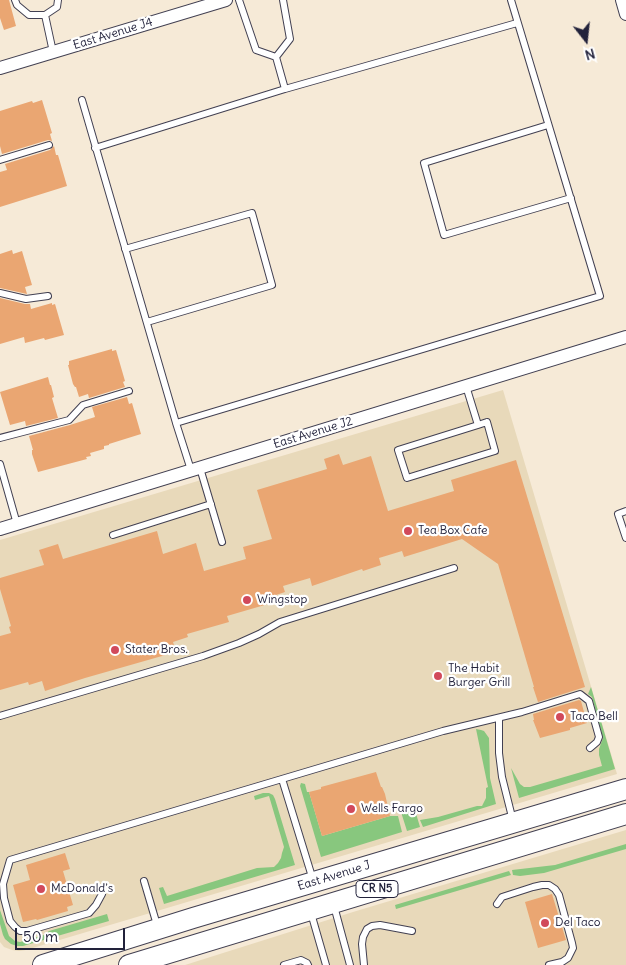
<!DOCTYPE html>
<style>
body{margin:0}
#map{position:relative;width:626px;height:965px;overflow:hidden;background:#f6ead7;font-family:Delius,sans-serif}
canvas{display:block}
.north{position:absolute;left:561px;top:15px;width:50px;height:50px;-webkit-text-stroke:4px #fff;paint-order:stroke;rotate:164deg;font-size:14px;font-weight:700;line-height:20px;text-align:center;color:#22223b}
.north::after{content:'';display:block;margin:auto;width:18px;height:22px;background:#22223b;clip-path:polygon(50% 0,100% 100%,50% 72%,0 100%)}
.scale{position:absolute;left:15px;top:928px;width:110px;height:22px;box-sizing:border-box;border:2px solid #22223b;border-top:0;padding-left:6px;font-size:15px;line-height:18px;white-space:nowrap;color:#22223b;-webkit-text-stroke:4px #fff;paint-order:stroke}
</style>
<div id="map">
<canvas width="626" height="965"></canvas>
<div class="north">N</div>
<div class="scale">50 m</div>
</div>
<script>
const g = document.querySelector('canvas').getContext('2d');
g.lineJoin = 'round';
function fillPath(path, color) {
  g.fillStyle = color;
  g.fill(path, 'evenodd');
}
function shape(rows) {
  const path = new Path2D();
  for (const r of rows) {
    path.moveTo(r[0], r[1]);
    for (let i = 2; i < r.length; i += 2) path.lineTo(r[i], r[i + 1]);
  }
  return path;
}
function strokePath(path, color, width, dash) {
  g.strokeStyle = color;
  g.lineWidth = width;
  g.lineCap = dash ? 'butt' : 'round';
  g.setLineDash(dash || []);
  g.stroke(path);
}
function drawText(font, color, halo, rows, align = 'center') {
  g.font = font + ' Delius,sans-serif';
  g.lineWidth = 4.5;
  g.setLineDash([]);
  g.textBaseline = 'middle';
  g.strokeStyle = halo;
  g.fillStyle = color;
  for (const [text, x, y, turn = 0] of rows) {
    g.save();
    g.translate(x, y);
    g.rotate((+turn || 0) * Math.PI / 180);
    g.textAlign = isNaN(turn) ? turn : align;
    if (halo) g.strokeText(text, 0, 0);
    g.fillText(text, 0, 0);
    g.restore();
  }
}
fillPath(shape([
 [503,390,617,774,26,950,19,951,12,950,4,947,0,942,0,540],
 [626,830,626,965,185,965,353,912]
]), '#e8d9ba');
fillPath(shape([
 [591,687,615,769,519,798,511,768,520,784,524,787,530,787,602,766,599,755,599,749,603,738,592,697,588,694],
 [476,729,481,730,484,731,489,738,490,778,496,804,423,827,420,820,438,817,477,806,482,806,486,798,486,788,488,787],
 [301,783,305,784,307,792,309,792,322,836,390,816,398,816,402,832,321,857,300,786],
 [263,793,269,793,273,795,275,799,295,865,164,904,159,888,163,887,167,896,257,868,274,867,278,863,281,858,282,853,284,847,269,796,255,800,254,796],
 [413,808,415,810,420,827,407,831,401,812],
 [626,844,626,849,544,873,520,876,513,875,512,870,555,865],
 [509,871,511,875,396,909,395,905],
 [0,910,9,936,15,941,20,942,44,935,49,931,107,914,109,921,23,946,17,946,11,944,5,939,3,935,0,924]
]), '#88c77e');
fillPath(shape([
 [0,0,9,0,16,26,4,30,0,18],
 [42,100,52,133,50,134,52,141,48,140,2,154,0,146,0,111,32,101,33,103],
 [54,146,56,155,58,155,67,186,0,207,0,172,7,170,5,164,50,150],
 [12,250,13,254,22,251,32,285,25,287,27,294,0,288,0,254],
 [0,298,25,304,30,304,31,309,52,303,52,305,55,304,64,335,45,340,44,338,25,343,24,337,0,344],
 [112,349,112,351,116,350,125,381,123,382,125,387,89,398,88,394,79,397,76,387,75,387,73,384,68,365,69,365,69,361],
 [48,377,50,385,51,385,54,397,52,398,58,418,26,426,25,421,10,425,0,392],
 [127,397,129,404,132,403,141,434,109,444,109,445,104,446,104,449,90,453,91,456,86,457,87,459,38,472,32,454,32,450,33,450,29,436,70,425,95,417,92,407],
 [339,454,343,465,371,456,388,511,454,491,451,480,516,460,585,687,538,702,533,687,534,687,498,564,462,539,404,557,402,551,379,558,381,565,363,571,362,569,312,586,310,578,283,586,285,592,273,596,275,602,227,616,229,622,187,634,188,637,173,642,176,652,85,678,45,691,42,681,29,685,28,682,0,690,0,636,11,633,9,627,11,626,0,589,0,578,44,565,39,550,58,544,63,559,157,531,163,554,196,543,204,571,246,559,243,547,272,539,257,490,327,469,324,459],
 [579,700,581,701,587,723,570,728,570,730,540,738,533,720,534,720,533,714],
 [376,772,381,787,382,787,385,794,390,816,322,836,309,792,321,789,321,787],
 [65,853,70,869,63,871,73,905,67,907,68,911,37,920,36,919,23,922,13,885,30,880,26,865],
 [552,894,566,940,538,948,525,902]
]), '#eaa672');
const service = shape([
 [15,0,17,5,29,15,45,15,57,7,58,0],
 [239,0,256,50,276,57,290,39,283,0],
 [45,15,53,52],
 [276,57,285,89],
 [82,100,176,423],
 [548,125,424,163,444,235,571,198],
 [95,148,285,89,517,23],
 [0,160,49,145],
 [125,249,252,213,272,285,147,322],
 [0,293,26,299,48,296],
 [466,386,478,425,398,450,407,478,495,451,487,422,478,425],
 [0,438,69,420,83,405,129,391],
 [0,464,17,524],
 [200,468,222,542],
 [191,470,176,423,600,296,511,0],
 [626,511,618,514,626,538],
 [113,535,211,504],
 [0,716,203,656,239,643,259,634,280,622,454,568],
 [499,718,499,753,502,777,513,821],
 [282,779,313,880],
 [144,881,157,925],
 [102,894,96,905,89,913,27,931,20,931,15,927,10,921,4,898,3,884,10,860,443,731,522,712,580,694,589,701,599,737,597,742,590,748],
 [497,904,502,897,533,887,542,885,549,885,555,889,559,895,572,943,573,948,568,958,562,962,549,965],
 [334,906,350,965],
 [311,913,326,965],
 [284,965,301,960,307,963,308,965],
 [364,965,362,944,363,937,367,929,372,926,380,925,412,931]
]);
const minor = shape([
 [622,0,626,14],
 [0,68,226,0],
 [0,529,626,337]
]);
const primary = shape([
 [43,965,193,918,626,789],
 [129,965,626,814]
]);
strokePath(service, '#424052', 8);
strokePath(minor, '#424052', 14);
strokePath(primary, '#424052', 22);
strokePath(service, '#fff', 6);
strokePath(minor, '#fff', 12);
strokePath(primary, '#fff', 20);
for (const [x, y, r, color] of [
 [408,531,5,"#d1495b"],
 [247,600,5,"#d1495b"],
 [115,650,5,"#d1495b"],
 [438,676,5,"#d1495b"],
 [560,717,5,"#d1495b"],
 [351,809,5,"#d1495b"],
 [41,889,5,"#d1495b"],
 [545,923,5,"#d1495b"]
]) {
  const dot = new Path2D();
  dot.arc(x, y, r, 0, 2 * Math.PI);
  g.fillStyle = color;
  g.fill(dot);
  strokePath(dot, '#fff', 2);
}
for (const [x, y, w] of [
 [377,889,42]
]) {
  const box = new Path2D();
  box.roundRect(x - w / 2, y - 8.5, w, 17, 4);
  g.fillStyle = '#fff';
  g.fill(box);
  strokePath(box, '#22223b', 1);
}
drawText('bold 11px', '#22223b', null, [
 ["CR N5",377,889]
]);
drawText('12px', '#22223b', '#fff', [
 ["East Avenue J4",113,34,-17],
 ["East Avenue J2",313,433,-17],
 ["East Avenue J",334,876,-17]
]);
drawText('12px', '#22223b', '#fff', [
 ["Tea Box Cafe",418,531],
 ["Wingstop",257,600],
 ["Stater Bros.",125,650],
 ["The Habit",448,669],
 ["Burger Grill",448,683],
 ["Taco Bell",570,717],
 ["Wells Fargo",361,809],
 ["McDonald's",51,889],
 ["Del Taco",555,923]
], 'left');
</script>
